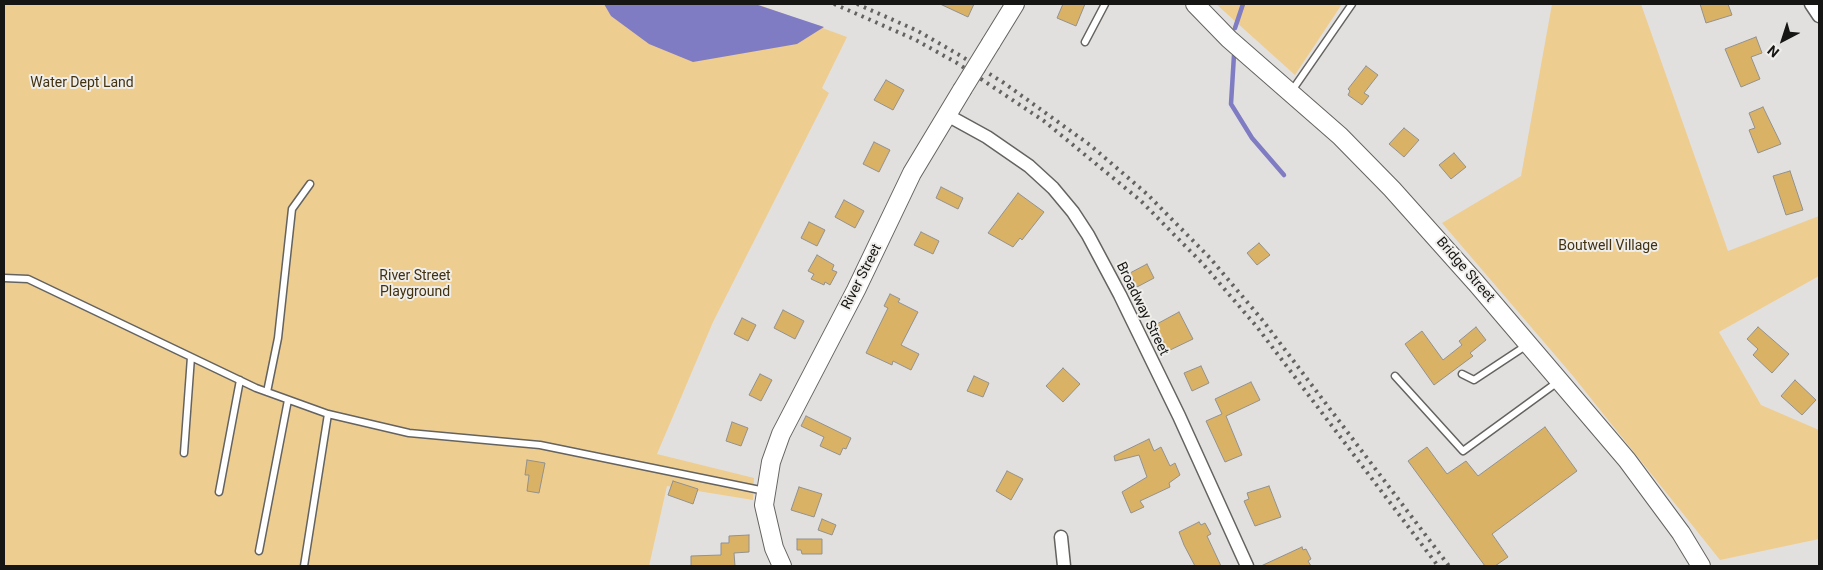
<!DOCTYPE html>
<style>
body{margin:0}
#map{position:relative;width:1823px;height:570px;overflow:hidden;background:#e2e0de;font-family:Roboto,sans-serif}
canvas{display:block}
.frame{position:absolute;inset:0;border:5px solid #161615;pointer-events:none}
.north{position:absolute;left:1758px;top:15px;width:50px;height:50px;-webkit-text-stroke:4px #efeeeb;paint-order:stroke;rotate:220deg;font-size:14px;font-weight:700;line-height:20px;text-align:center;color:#161615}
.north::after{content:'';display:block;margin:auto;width:18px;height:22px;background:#161615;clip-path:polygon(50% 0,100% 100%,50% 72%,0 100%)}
</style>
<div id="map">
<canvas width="1823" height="570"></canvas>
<div class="frame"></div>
<div class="north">N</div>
</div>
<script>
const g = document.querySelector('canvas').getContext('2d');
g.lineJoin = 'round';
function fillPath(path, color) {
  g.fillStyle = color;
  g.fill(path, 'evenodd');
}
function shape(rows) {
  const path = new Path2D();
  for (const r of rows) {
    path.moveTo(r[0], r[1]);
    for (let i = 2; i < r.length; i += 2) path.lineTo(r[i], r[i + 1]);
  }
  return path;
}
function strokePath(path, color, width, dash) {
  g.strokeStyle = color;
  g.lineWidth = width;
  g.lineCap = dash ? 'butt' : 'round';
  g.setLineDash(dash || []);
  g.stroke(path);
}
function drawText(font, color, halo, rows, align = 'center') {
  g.font = font + ' Roboto,sans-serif';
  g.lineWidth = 4;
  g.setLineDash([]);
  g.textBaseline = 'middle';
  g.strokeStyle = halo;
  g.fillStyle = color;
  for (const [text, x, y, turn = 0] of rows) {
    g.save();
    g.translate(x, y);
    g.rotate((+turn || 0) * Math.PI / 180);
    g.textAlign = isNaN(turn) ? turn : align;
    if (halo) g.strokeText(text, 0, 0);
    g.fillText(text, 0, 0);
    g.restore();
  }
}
fillPath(shape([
 [4,4,757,4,847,37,822,88,829,93,713,322,657,454,754,478,753,500,667,486,649,566,4,566],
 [1216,4,1342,4,1295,75],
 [1552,4,1641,4,1728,251,1819,216,1819,276,1719,332,1761,405,1819,430,1819,539,1720,560,1573,376,1442,223,1521,176]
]), '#eecd91');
fillPath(shape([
 [604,4,755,4,824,27,797,44,693,62,649,44,611,16]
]), '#7f7cc3');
strokePath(shape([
 [1235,28,1243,4],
 [1234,55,1231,104,1252,138,1284,175]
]), '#7f7cc3', 4.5);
const building = shape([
 [940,4,974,4,968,17,940,4],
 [1063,4,1085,4,1076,26,1057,18,1063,4],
 [1700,4,1728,4,1732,15,1706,23,1700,4],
 [1756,37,1762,53,1751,57,1760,79,1741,87,1725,49,1756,37],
 [1366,66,1378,75,1364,93,1369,96,1362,105,1348,95,1350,91,1348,89,1366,66],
 [886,80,904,90,893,110,874,100,886,80],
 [1763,107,1781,144,1758,153,1749,130,1755,128,1749,113,1763,107],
 [1404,128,1419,140,1404,157,1389,144,1404,128],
 [874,142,890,150,879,172,863,164,874,142],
 [1454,153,1466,167,1451,179,1439,165,1454,153],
 [1790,171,1803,210,1786,215,1773,176,1790,171],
 [941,187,963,198,958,209,936,198,941,187],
 [1018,193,1044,212,1022,240,1020,238,1013,247,988,233,1018,193],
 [844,200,864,211,855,228,835,217,844,200],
 [809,222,825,230,817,246,801,238,809,222],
 [921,232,939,241,933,254,914,245,921,232],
 [1259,243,1270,255,1257,265,1247,253,1259,243],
 [817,255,834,265,832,270,837,272,830,285,825,282,824,285,811,279,814,274,808,271,817,255],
 [1147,264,1154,278,1137,287,1130,273,1147,264],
 [890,294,900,299,898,302,918,312,901,345,919,354,911,370,893,361,892,365,866,353,888,308,884,306,890,294],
 [783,310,804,321,795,339,774,328,783,310],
 [1179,312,1193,339,1168,351,1155,325,1179,312],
 [742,318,756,325,748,341,734,334,742,318],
 [1476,327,1486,340,1470,353,1473,356,1434,385,1405,344,1422,331,1443,360,1462,345,1459,341,1476,327],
 [1758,327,1789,354,1772,373,1753,355,1758,349,1747,339,1758,327],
 [1201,366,1209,383,1192,391,1184,373,1201,366],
 [1063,368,1080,384,1063,402,1046,386,1063,368],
 [760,374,772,380,761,401,749,395,760,374],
 [974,376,989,383,983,397,967,391,974,376],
 [1795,380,1816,400,1802,415,1781,396,1795,380],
 [1251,382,1260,400,1226,416,1242,455,1225,462,1206,421,1222,414,1215,399,1251,382],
 [806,416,851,438,846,449,843,448,840,455,820,446,824,437,801,426,806,416],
 [732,422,748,428,741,446,726,441,732,422],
 [1545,427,1577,471,1492,534,1508,557,1495,566,1485,566,1408,461,1427,447,1447,474,1466,461,1478,476,1545,427],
 [1149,439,1154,451,1161,447,1170,466,1175,463,1180,475,1169,483,1170,487,1140,501,1144,507,1131,513,1122,492,1147,477,1139,455,1115,461,1114,456,1149,439],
 [527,460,545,463,539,493,527,491,529,475,525,475,527,460],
 [1007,471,1023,479,1011,500,996,491,1007,471],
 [673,481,698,489,693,504,668,495,673,481],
 [1269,486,1281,517,1255,526,1244,501,1249,499,1247,493,1269,486],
 [799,487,822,494,814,517,791,510,799,487],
 [822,519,836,525,832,535,818,530,822,519],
 [1199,522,1201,525,1205,523,1211,534,1207,536,1221,566,1195,566,1184,545,1179,532,1199,522],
 [749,535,749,552,734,553,735,566,691,566,691,556,721,555,721,543,729,543,729,536,749,535],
 [797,539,822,539,822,554,802,554,801,550,797,550,797,539],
 [1302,547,1303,550,1306,549,1311,559,1308,561,1311,566,1261,566,1302,547]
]);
fillPath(building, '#dab265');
strokePath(building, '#92918e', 1);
const service = shape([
 [1085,42,1105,4],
 [1291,92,1352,4],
 [4,278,28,279,256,388,328,414,409,433,540,445,765,491],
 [1462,374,1474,380,1527,345],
 [1395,376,1463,451,1559,381],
 [267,392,278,338,292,209,310,184],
 [184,453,191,357],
 [219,492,240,380],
 [259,551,288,400],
 [304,566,328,414]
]);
const minor = shape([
 [1811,4,1819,16],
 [947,115,987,137,1029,166,1053,188,1073,212,1088,235,1120,295,1179,416,1247,566],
 [1061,537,1064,566]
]);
const secondary = shape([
 [1195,4,1229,39,1340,136,1392,189,1476,283,1627,460,1681,533,1701,566],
 [991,43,1015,4],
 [782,566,774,548,764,505,771,462,781,434,856,290,912,173,962,90]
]);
strokePath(service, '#646360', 9);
strokePath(minor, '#646360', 15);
strokePath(secondary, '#646360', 20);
strokePath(service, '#fff', 6);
strokePath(minor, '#fff', 12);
strokePath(secondary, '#fff', 18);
strokePath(shape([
 [834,4,914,39,957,63,1044,121,1141,201,1203,264,1257,327,1438,566],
 [857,4,918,31,961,56,1004,83,1090,145,1147,194,1210,258,1264,322,1449,566]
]), '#646362', 4, [2.5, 5]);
const secondaryBridge = shape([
 [962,90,991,43]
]);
strokePath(secondaryBridge, '#646360', 20, []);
strokePath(secondaryBridge, '#fff', 18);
drawText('14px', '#42310f', '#efeeeb', [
 ["Water Dept Land",82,83],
 ["Boutwell Village",1608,246],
 ["River Street",415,276],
 ["Playground",415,292]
]);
drawText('14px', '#161615', '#efeeeb', [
 ["Bridge Street",1465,270,49],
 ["River Street",862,277,-63],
 ["Broadway Street",1142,309,64]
]);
</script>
